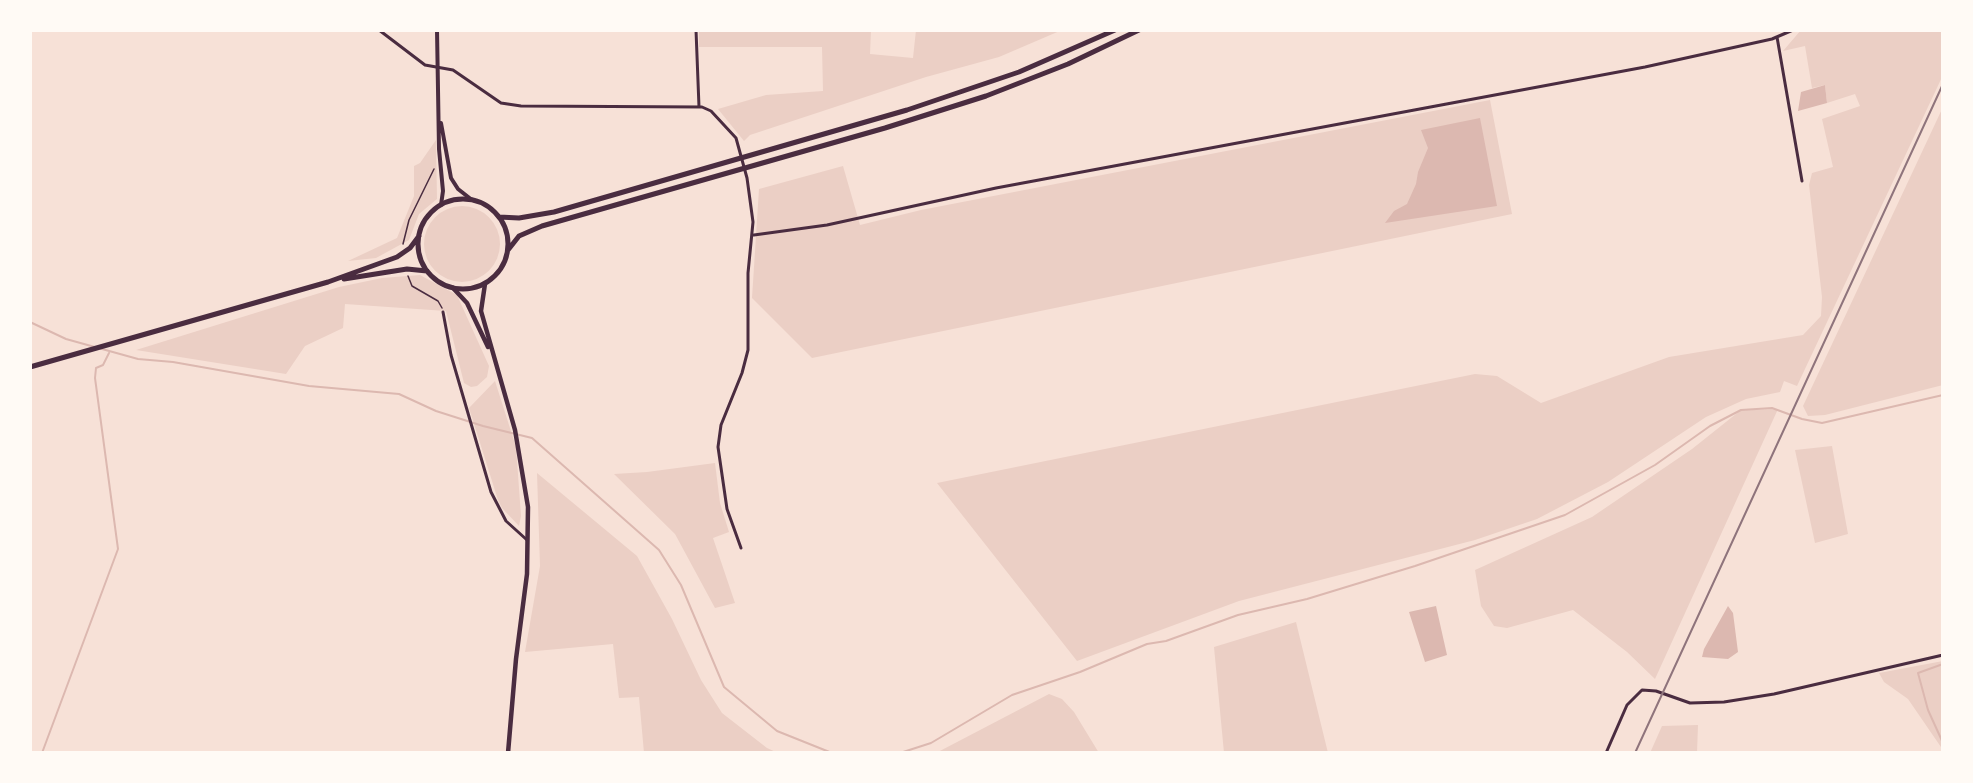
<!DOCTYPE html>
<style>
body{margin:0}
#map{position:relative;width:1973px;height:783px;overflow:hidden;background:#f7e1d7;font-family:Karla,sans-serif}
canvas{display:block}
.frame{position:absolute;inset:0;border:32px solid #fffaf5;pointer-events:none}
</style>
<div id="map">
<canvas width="1973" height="783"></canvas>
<div class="frame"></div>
</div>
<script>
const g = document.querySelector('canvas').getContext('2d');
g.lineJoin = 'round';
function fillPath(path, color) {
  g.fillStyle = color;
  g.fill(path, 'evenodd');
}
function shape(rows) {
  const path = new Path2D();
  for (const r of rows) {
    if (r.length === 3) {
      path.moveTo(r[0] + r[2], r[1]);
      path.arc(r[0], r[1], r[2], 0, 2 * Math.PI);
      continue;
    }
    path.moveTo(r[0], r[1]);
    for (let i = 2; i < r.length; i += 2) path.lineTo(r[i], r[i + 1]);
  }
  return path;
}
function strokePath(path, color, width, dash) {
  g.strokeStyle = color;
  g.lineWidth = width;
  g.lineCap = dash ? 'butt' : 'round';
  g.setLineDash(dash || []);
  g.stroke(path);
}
fillPath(shape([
 [699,30,871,30,870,54,913,58,916,30,1062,30,999,57,926,77,750,135,744,141,718,109,766,95,823,91,822,47,699,47],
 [1801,30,1943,30,1943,75,1797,386,1784,381,1780,392,1746,399,1706,417,1608,482,1537,519,1475,540,1239,601,1077,661,937,483,1475,374,1497,376,1541,403,1669,357,1803,335,1821,316,1822,297,1809,185,1812,173,1833,167,1822,119,1860,106,1855,94,1827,103,1825,85,1812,88,1805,46,1783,51],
 [1490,100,1512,214,812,358,752,298,759,189,843,166,860,225,921,210],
 [1943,107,1943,385,1825,415,1808,416,1803,406],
 [436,140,437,199,419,214,409,240,376,258,348,261,397,238,414,196,414,166,420,163],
 [462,244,38],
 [420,275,457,295,489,366,487,377,477,386,471,387,464,383,446,311,345,304,343,328,305,346,286,374,136,350,339,287,382,278],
 [495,381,516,447,521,516,519,526,502,508,498,500,469,408],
 [1778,409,1655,679,1627,652,1573,610,1507,628,1494,626,1481,606,1475,570,1592,517,1692,449,1741,410],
 [1832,446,1848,534,1815,543,1795,450],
 [715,463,720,503,729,532,713,538,735,603,715,608,675,534,614,474,647,472],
 [537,473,637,556,672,619,701,680,722,713,767,748,778,753,644,753,639,697,619,698,613,644,525,652,540,566],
 [1296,622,1328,753,1224,753,1214,647],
 [1943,661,1943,750,1908,699,1884,682,1879,673],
 [1049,694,1062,699,1074,712,1099,753,936,753],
 [1698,725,1697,753,1650,753,1662,726]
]), '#ebcfc5');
fillPath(shape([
 [1825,85,1827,103,1798,111,1801,92],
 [1480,118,1497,206,1385,223,1394,211,1407,204,1416,184,1418,172,1428,148,1421,130],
 [1436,606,1447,655,1425,662,1409,612],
 [1728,606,1733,613,1738,652,1728,659,1702,657,1704,649]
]), '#dcb8b0');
strokePath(shape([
 [30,322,66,339,138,359,173,362,309,386,399,394,436,411,483,426,532,438,659,550,681,585,724,687,777,731,832,753],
 [1943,664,1918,673,1928,710,1943,743],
 [42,753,118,549,95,378,96,368,103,365,109,353],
 [900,753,931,743,1012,695,1080,672,1147,644,1166,641,1238,615,1307,599,1415,566,1565,515,1655,465,1710,426,1741,410,1772,408,1802,419,1822,423,1943,395]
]), '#dcb8b0', 2);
strokePath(shape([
 [403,244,409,220,434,169],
 [408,276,412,286,438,301,442,308]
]), '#4a2c40', 1.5);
strokePath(shape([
 [379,30,425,65,453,70,501,103,521,106,702,107,711,111,736,138,747,178,753,222,748,273,748,350,742,373,721,425,718,447,727,509,741,548],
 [696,30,699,107],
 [1777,37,1802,181],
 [754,235,827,225,996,188,1645,67,1772,39,1793,30],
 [443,312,451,355,491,492,506,521,527,540],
 [1606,753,1627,705,1642,690,1656,691,1690,703,1724,702,1774,694,1943,655]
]), '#4a2c40', 3);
strokePath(shape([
 [437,30,439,149,443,191,441,205],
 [441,123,451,178,458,189,472,200]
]), '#4a2c40', 4);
strokePath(shape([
 [485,284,481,311,515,430,528,507,527,574,516,659,508,753],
 [453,288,467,303,488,347]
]), '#4a2c40', 4.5);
strokePath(shape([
 [463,244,45],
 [499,217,519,218,554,212,907,110,1019,72,1115,30],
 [508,250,519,236,542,226,885,128,986,96,1068,64,1139,30],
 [344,279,407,269,427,271],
 [30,367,328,282,397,257,410,248,419,236]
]), '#4a2c40', 5);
strokePath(shape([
 [1635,753,1943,84]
]), '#8f747c', 2);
</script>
